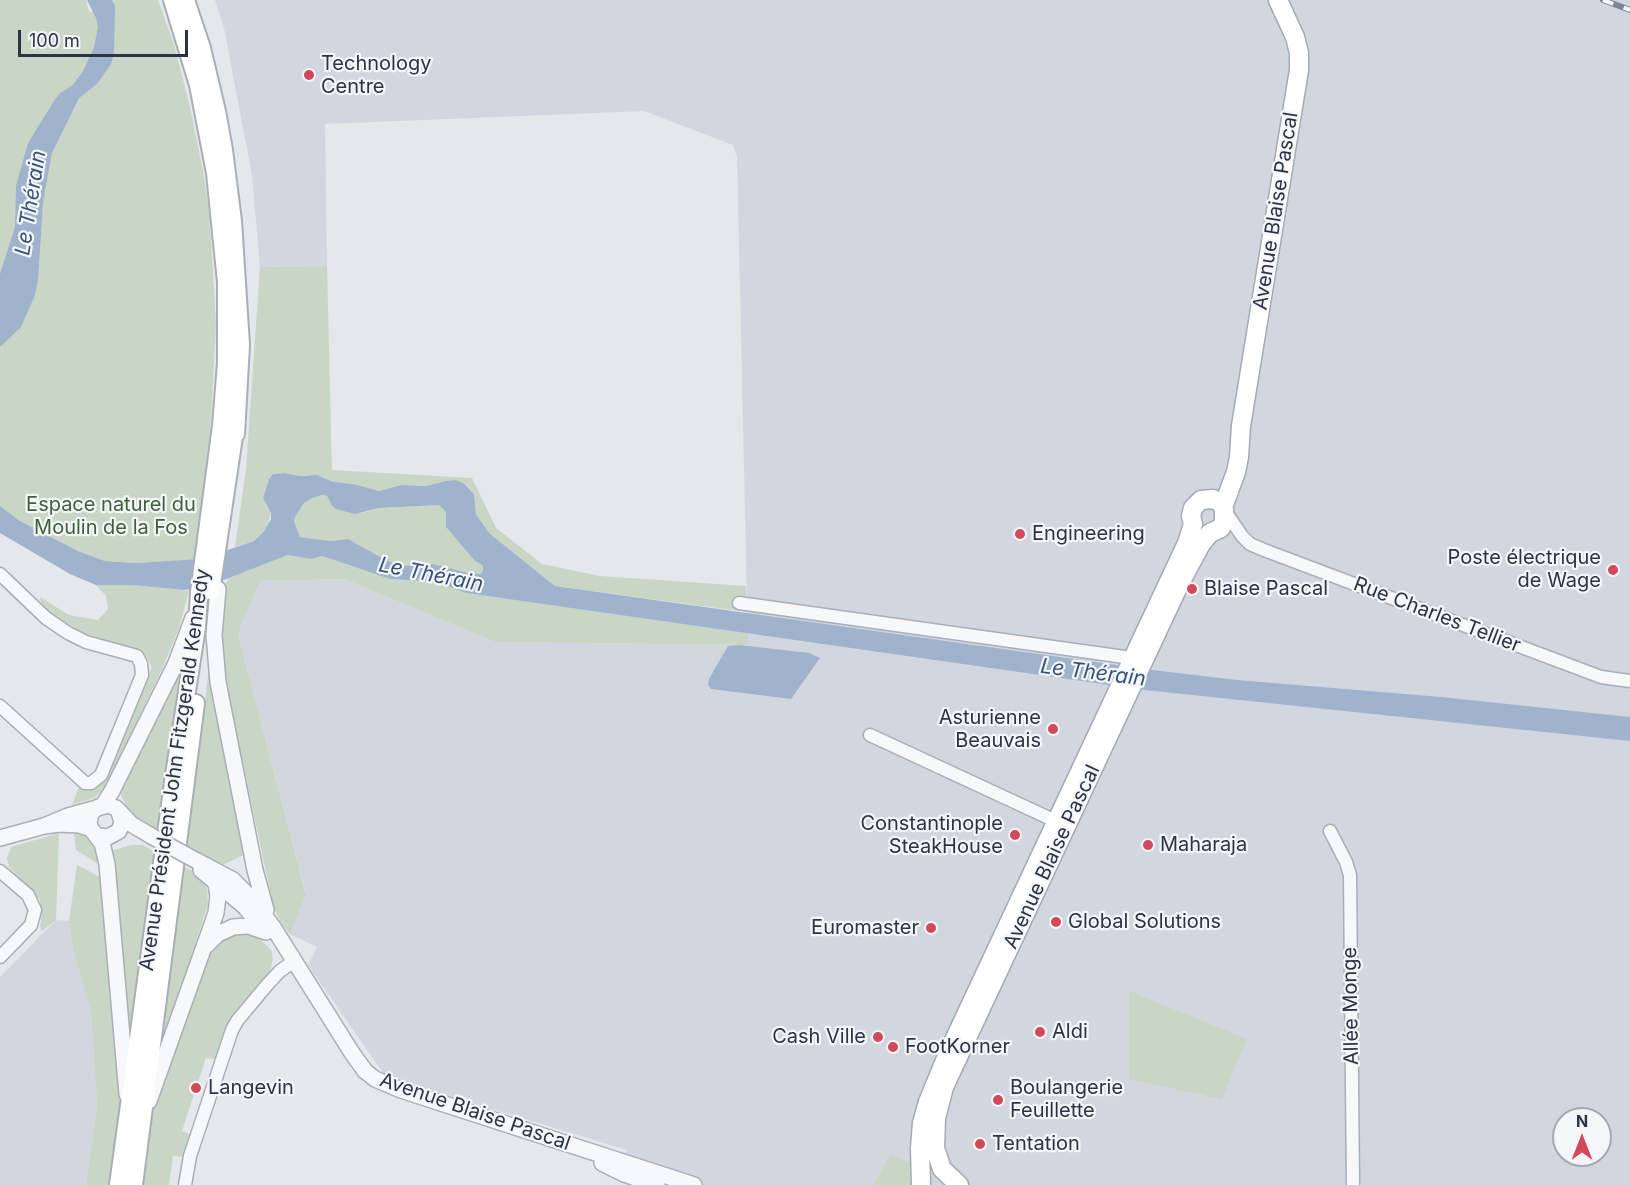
<!DOCTYPE html>
<meta charset="utf-8">
<style>
body{margin:0}
#map{position:relative;width:1630px;height:1185px;overflow:hidden;background:#e4e7ec;font-family:Inter,sans-serif}
canvas{display:block}
.north{position:absolute;left:1552px;top:1107px;width:60px;height:60px;box-sizing:border-box;background:#f4f6f9;border:2px solid #a4a8b1;border-radius:50%;rotate:0deg;font-size:16px;font-weight:700;line-height:24px;text-align:center;color:#2b3445}
.north::after{content:'';display:block;margin:auto;width:21px;height:27px;background:#d1495b;clip-path:polygon(50% 0,100% 100%,50% 72%,0 100%)}
.scale{position:absolute;left:18px;top:30px;width:170px;height:27px;box-sizing:border-box;border:3px solid #2b3445;border-top:0;padding-left:8px;font-size:18px;line-height:21px;white-space:nowrap;color:#2b3445;-webkit-text-stroke:4px #f4f6f9;paint-order:stroke}
</style>
<div id="map">
<canvas width="1630" height="1185"></canvas>
<div class="north">N</div>
<div class="scale">100 m</div>
</div>
<script>
const g = document.querySelector('canvas').getContext('2d');
g.lineJoin = 'round';
function fillPath(path, color) {
  g.fillStyle = color;
  g.fill(path, 'evenodd');
}
function shape(rows) {
  const path = new Path2D();
  for (const r of rows) {
    path.moveTo(r[0], r[1]);
    for (let i = 2; i < r.length; i += 2) path.lineTo(r[i], r[i + 1]);
  }
  return path;
}
function strokePath(path, color, width, dash) {
  g.strokeStyle = color;
  g.lineWidth = width;
  g.lineCap = dash ? 'butt' : 'round';
  g.setLineDash(dash || []);
  g.stroke(path);
}
function drawText(font, color, halo, rows, align = 'center') {
  g.font = font + ' Inter,sans-serif';
  g.lineWidth = 4.5;
  g.setLineDash([]);
  g.textBaseline = 'middle';
  g.strokeStyle = halo;
  g.fillStyle = color;
  for (const [text, x, y, turn = 0] of rows) {
    g.save();
    g.translate(x, y);
    g.rotate((+turn || 0) * Math.PI / 180);
    g.textAlign = isNaN(turn) ? turn : align;
    if (halo) g.strokeText(text, 0, 0);
    g.fillText(text, 0, 0);
    g.restore();
  }
}
fillPath(shape([
 [215,0,1630,0,1630,1185,634,1185,606,1176,627,1150,386,1077,308,965,317,947,290,934,306,894,238,634,260,581,344,579,495,642,748,645,737,157,733,145,644,111,325,124,327,266,260,267,252,175,224,28],
 [1564,1119,1600,1119,1600,1155,1564,1155],
 [56,920,69,921,73,949,91,1013,97,1104,86,1185,0,1185,0,977]
]), '#d2d6de');
fillPath(shape([
 [0,0,86,0,89,12,115,5,112,0,158,0,174,44,190,107,204,176,210,219,216,325,210,439,194,560,135,563,105,561,78,551,20,521,0,506],
 [327,266,332,470,472,478,496,528,542,564,600,576,746,586,747,612,555,586,489,533,476,514,474,494,446,481,426,486,401,485,379,491,354,484,334,482,323,477,306,475,300,476,286,473,273,474,269,479,263,498,271,513,267,527,254,541,235,547,246,469,260,267],
 [322,495,327,496,332,506,362,513,379,508,439,505,446,512,446,527,474,560,483,566,483,571,480,574,468,573,433,564,401,566,384,559,348,539,331,541,300,537,294,521,295,517,304,503,312,498],
 [288,555,312,559,322,556,390,579,437,582,466,593,748,633,748,645,495,642,344,579,260,581,238,634,306,895,290,934,283,926,274,909,227,689,222,655,225,585,229,578],
 [96,585,131,585,189,591,179,628,162,669,104,789,94,798,72,805,79,787,92,789,101,784,127,730,152,667,145,655,79,631,42,606,40,597,69,615,98,620,108,609,106,596],
 [184,657,178,698,157,831,131,816,121,795,123,782],
 [209,668,212,669,246,854,222,865,187,847],
 [59,833,56,920,42,931,40,926,42,914,40,900,9,867,7,858,11,847],
 [74,833,85,836,92,842,99,853,102,866,76,850],
 [131,845,143,845,157,853,131,1047,128,1047,111,851],
 [77,865,102,878,121,1120,111,1185,86,1185,97,1104,91,1013,73,949,69,921],
 [183,867,193,871,202,879,207,890,208,904,156,1065],
 [232,933,246,934,259,938,271,950,273,959,270,971,229,1022,217,1057,213,1059,206,1058,182,1131,191,1135,182,1157,173,1156,169,1185,140,1185,152,1107,213,943],
 [1129,991,1247,1039,1222,1099,1129,1079],
 [890,1155,910,1163,914,1170,914,1185,874,1185]
]), '#c9d6c5');
fillPath(shape([
 [87,0,112,0,115,5,114,54,111,64,97,84,79,98,52,153,43,202,38,280,35,295,21,327,0,347,0,274,15,227,16,186,28,143,54,101,59,94,73,85,83,71,94,47,98,27,96,18],
 [285,473,300,476,317,475,334,482,354,484,379,491,401,485,426,486,446,481,455,480,463,483,474,494,476,514,489,533,555,586,1152,670,1237,680,1441,697,1630,717,1630,741,1145,690,466,593,437,582,390,579,322,556,312,559,288,555,211,585,195,589,183,590,131,585,96,585,70,574,0,533,0,506,20,521,78,551,105,561,135,563,201,559,254,541,264,531,271,519,271,513,263,498,269,479,273,474],
 [322,495,327,496,332,506,336,509,355,514,379,508,439,505,446,512,446,527,474,560,483,566,483,571,480,574,468,573,433,564,401,566,384,559,348,539,331,541,300,537,294,521,295,517,304,503,312,498],
 [739,645,809,653,820,658,791,699,711,689,708,685,709,679,728,646]
]), '#9fb4cc');
const minor = shape([
 [1225,511,1242,536,1250,544,1264,550,1601,677,1630,681],
 [0,574,46,618,68,633,86,642,137,656,141,664,142,675,101,775,91,783,85,783,0,706],
 [739,603,1139,659],
 [870,735,1062,824],
 [1330,831,1346,862,1350,875,1353,1185],
 [0,871,28,895,35,910,31,925,0,957],
 [185,1185,190,1156,232,1030,237,1021,267,985,280,971,294,961]
]);
const tertiary = shape([
 [218,589,214,635,218,682,255,870,266,910],
 [103,805,112,791,176,663,193,618],
 [98,807,91,813,89,823,91,829,102,843,107,864,127,1094],
 [44,826,68,816,108,805,116,808,131,824,153,837],
 [98,836,108,837,119,831,122,822,119,812],
 [0,838,44,826,59,824,79,825,91,829],
 [197,861,233,880,252,899,273,927,352,1053,365,1071,375,1079,401,1090,694,1185],
 [201,870,244,906,260,925],
 [207,945,218,934,233,927,248,926,266,932],
 [149,1101,216,913,218,896,215,879],
 [602,1163,624,1174,657,1185]
]);
const secondary = shape([
 [186,0,202,48,217,111,224,150,233,221,241,345,236,434],
 [211,591,236,423],
 [118,1185,174,775,197,627,199,592,221,426,226,363,226,282,215,173,198,85,172,0],
 [134,1185,196,703]
]);
const primary = shape([
 [1223,507,1236,472,1239,457,1241,426,1299,70,1299,53,1295,37,1278,0],
 [921,1185,920,1148,922,1123,928,1102,949,1051,1187,543,1193,524,1191,516,1193,508,1201,500,1213,499,1221,503,1224,509,1224,522,1221,528,1210,533,1201,544,1179,585,944,1087,936,1118,935,1148,942,1169,959,1185]
]);
strokePath(minor, '#a9aeb7', 15);
strokePath(tertiary, '#a9aeb7', 18);
strokePath(secondary, '#a9aeb7', 20);
strokePath(primary, '#a3abb8', 21);
strokePath(minor, '#f7f8fa', 12);
strokePath(tertiary, '#f7f8fa', 15);
strokePath(secondary, '#fff', 16);
strokePath(primary, '#fff', 18);
const rail = shape([
 [1603,0,1630,10]
]);
strokePath(rail, '#7d8696', 6);
strokePath(rail, '#f4f6f9', 4, [11]);
const tertiaryBridge = shape([
 [153,837,197,861]
]);
strokePath(tertiaryBridge, '#a9aeb7', 18, []);
strokePath(tertiaryBridge, '#f7f8fa', 15);
for (const [x, y, r, color] of [
 [309,75,6,"#d1495b"],
 [1020,534,6,"#d1495b"],
 [1613,570,6,"#d1495b"],
 [1192,589,6,"#d1495b"],
 [1053,729,6,"#d1495b"],
 [1015,835,6,"#d1495b"],
 [1148,845,6,"#d1495b"],
 [1056,922,6,"#d1495b"],
 [931,928,6,"#d1495b"],
 [1040,1032,6,"#d1495b"],
 [878,1037,6,"#d1495b"],
 [893,1047,6,"#d1495b"],
 [196,1088,6,"#d1495b"],
 [998,1100,6,"#d1495b"],
 [980,1144,6,"#d1495b"]
]) {
  const dot = new Path2D();
  dot.arc(x, y, r, 0, 2 * Math.PI);
  g.fillStyle = color;
  g.fill(dot);
  strokePath(dot, '#f4f6f9', 2);
}
drawText('20px', '#2b3445', '#f4f6f9', [
 ["Technology",321,64],
 ["Centre",321,87],
 ["Engineering",1032,534],
 ["Poste électrique",1601,558,"right"],
 ["de Wage",1601,581,"right"],
 ["Blaise Pascal",1204,589],
 ["Asturienne",1041,718,"right"],
 ["Beauvais",1041,741,"right"],
 ["Constantinople",1003,824,"right"],
 ["SteakHouse",1003,847,"right"],
 ["Maharaja",1160,845],
 ["Global Solutions",1068,922],
 ["Euromaster",919,928,"right"],
 ["Aldi",1052,1032],
 ["Cash Ville",866,1037,"right"],
 ["FootKorner",905,1047],
 ["Langevin",208,1088],
 ["Boulangerie",1010,1088],
 ["Feuillette",1010,1111],
 ["Tentation",992,1144]
], 'left');
drawText('20px', '#2b3445', '#f4f6f9', [
 ["Avenue Blaise Pascal",1276,211,-81],
 ["Rue Charles Tellier",1437,615,21],
 ["Avenue Président John Fitzgerald Kennedy",175,770,-82],
 ["Avenue Blaise Pascal",1052,857,-65],
 ["Allée Monge",1351,1006,-91],
 ["Avenue Blaise Pascal",475,1112,19]
]);
drawText('20px', '#3f6138', '#f4f6f9', [
 ["Espace naturel du",111,505],
 ["Moulin de la Fos",111,528]
]);
drawText('italic 21px', '#34527a', '#f4f6f9', [
 ["Le Thérain",31,203,-81],
 ["Le Thérain",431,575,11],
 ["Le Thérain",1093,673,7]
]);
</script>
